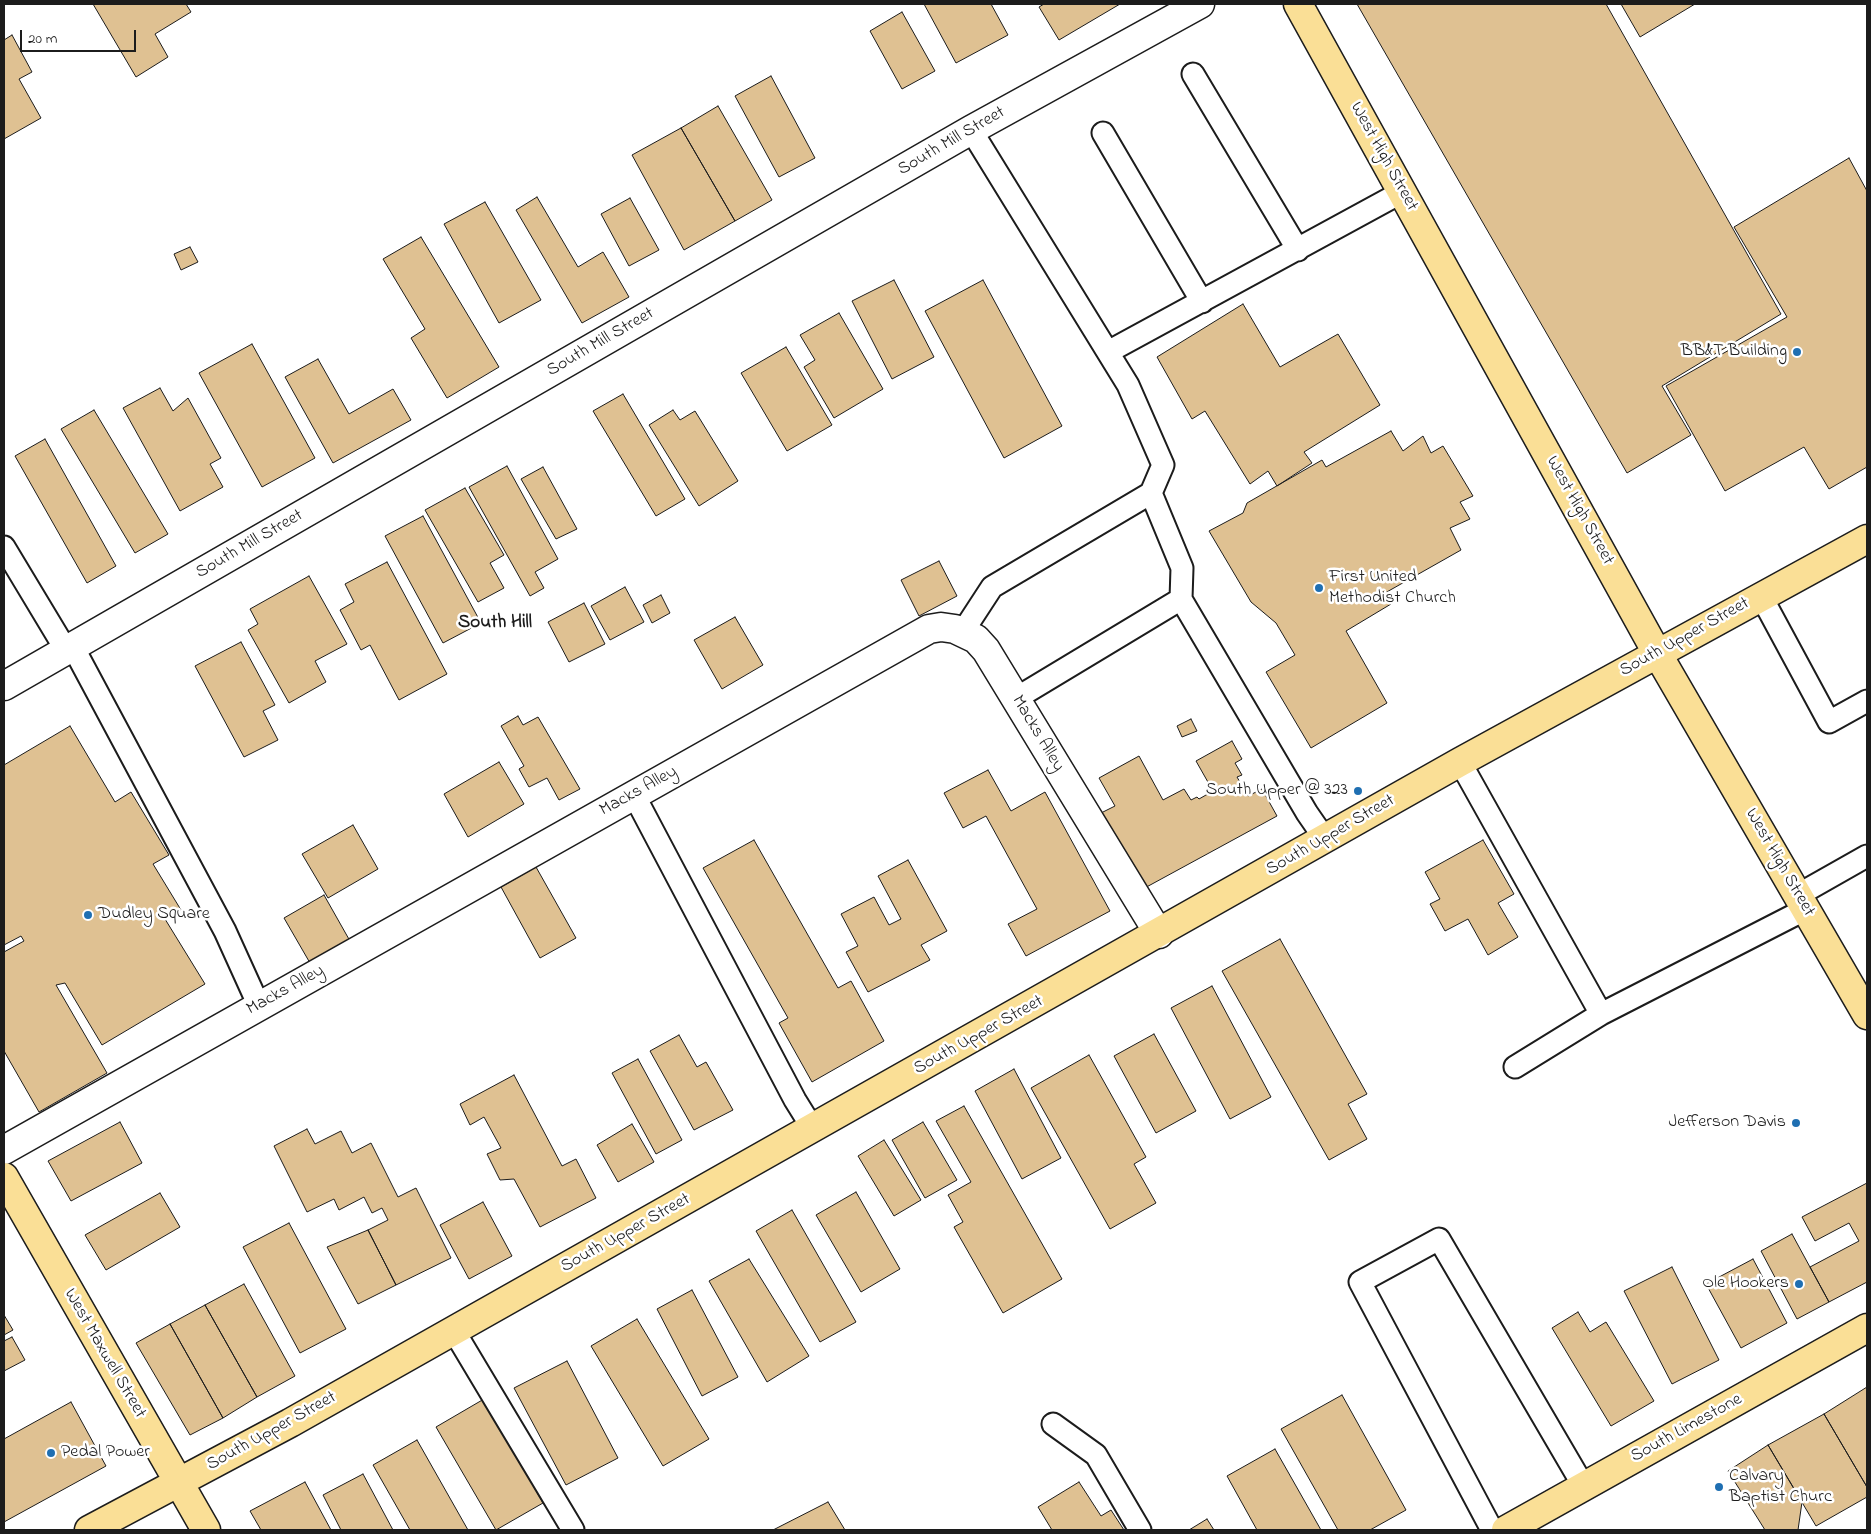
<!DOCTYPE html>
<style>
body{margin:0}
#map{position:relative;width:1871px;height:1534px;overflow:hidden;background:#fff;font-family:"Indie Flower",sans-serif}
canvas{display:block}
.frame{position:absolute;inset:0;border:5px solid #1c1c1c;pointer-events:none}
.scale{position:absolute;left:20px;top:30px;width:116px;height:22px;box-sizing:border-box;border:2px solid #1c1c1c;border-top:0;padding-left:6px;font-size:15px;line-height:18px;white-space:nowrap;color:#1c1c1c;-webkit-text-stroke:4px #fff;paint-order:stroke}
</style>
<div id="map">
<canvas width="1871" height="1534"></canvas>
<div class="frame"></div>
<div class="scale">20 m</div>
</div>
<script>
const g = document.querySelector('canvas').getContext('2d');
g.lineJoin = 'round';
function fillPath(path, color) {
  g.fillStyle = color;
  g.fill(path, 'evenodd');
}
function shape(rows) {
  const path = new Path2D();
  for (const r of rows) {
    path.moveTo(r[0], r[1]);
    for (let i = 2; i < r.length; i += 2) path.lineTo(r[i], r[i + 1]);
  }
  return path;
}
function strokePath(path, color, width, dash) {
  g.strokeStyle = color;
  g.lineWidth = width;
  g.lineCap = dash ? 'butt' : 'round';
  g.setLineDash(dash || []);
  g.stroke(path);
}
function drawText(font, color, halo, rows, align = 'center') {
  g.font = font + ' "Indie Flower",sans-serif';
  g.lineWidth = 5;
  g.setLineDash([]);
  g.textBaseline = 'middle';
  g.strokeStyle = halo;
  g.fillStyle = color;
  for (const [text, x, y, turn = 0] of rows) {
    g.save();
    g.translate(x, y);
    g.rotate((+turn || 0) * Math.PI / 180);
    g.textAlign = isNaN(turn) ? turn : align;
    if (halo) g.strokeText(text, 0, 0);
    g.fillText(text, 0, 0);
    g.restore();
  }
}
const building = shape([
 [93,4,186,4,191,12,155,34,168,57,136,77,93,4],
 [924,4,991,4,1008,35,956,63,924,4],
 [1044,4,1120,4,1059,40,1039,7,1044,4],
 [1357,4,1606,4,1781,314,1662,386,1691,435,1627,473,1357,4],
 [1621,4,1695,4,1640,37,1621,4],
 [902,12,935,71,902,89,870,31,902,12],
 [12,35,32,72,19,79,41,118,4,139,4,40,12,35],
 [771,76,815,158,779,177,735,96,771,76],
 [718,106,772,200,735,221,681,128,718,106],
 [681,128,735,221,684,250,632,155,681,128],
 [1849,158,1867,191,1867,467,1829,489,1804,447,1725,491,1666,386,1787,317,1734,227,1849,158],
 [537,197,578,267,603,252,629,297,582,323,516,210,537,197],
 [630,198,659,250,629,266,601,214,630,198],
 [485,202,541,300,499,323,444,224,485,202],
 [421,237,499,367,447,398,411,338,425,329,383,259,421,237],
 [190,247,198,262,181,270,174,254,190,247],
 [894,280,934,357,892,379,852,301,894,280],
 [983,280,1062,426,1004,458,925,311,983,280],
 [1243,304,1280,367,1338,334,1380,405,1304,452,1312,463,1277,486,1268,471,1250,484,1205,411,1192,419,1157,357,1243,304],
 [839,313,883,389,834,418,804,367,815,360,800,335,839,313],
 [252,344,315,458,262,487,199,373,252,344],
 [786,347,832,425,787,451,741,373,786,347],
 [318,359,349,414,393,389,411,420,333,463,285,377,318,359],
 [160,388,173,411,188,398,221,458,210,464,223,487,180,511,123,408,160,388],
 [623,394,685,499,656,516,593,411,623,394],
 [94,410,168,534,135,553,61,429,94,410],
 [673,410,680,420,695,411,738,481,699,506,649,425,673,410],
 [1391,431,1403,451,1423,436,1431,453,1443,446,1473,496,1460,502,1470,519,1450,528,1461,550,1385,593,1391,604,1346,631,1387,703,1311,748,1266,672,1295,655,1276,623,1251,602,1209,531,1243,513,1247,503,1322,460,1326,467,1391,431],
 [45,439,116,566,87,583,15,456,45,439],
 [507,466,558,559,535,572,544,588,530,596,469,487,507,466],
 [543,467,577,529,556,539,521,479,543,467],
 [465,488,504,555,490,563,504,588,478,602,425,510,465,488],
 [423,516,481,623,443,643,385,536,423,516],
 [939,561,957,596,919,616,901,580,939,561],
 [387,562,447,674,399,700,370,645,361,650,340,610,354,602,345,584,387,562],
 [309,576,347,644,315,661,326,682,289,703,248,630,258,624,250,609,309,576],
 [625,587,644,622,610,640,591,606,625,587],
 [661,595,670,613,652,623,643,605,661,595],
 [584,603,605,644,569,662,548,622,584,603],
 [735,617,763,665,722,689,694,640,735,617],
 [241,642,275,705,263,711,278,740,244,757,195,666,241,642],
 [518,716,523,725,538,717,580,789,559,800,547,778,529,787,519,769,524,766,501,726,518,716],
 [1191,719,1197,731,1182,737,1177,726,1191,719],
 [70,726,115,802,131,792,169,855,153,864,181,910,165,919,205,984,102,1045,65,983,56,985,107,1073,39,1112,4,1051,4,952,24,941,21,936,4,945,4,765,70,726],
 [1232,741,1242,759,1235,763,1242,775,1237,777,1248,796,1262,789,1277,816,1141,890,1099,814,1115,806,1099,778,1139,756,1163,800,1184,789,1191,800,1197,797,1199,799,1213,791,1196,761,1232,741],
 [499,762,524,804,468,837,444,794,499,762],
 [988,770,1011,811,1045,792,1110,911,1026,956,1008,924,1037,909,986,816,963,828,944,793,988,770],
 [353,825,378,869,328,898,302,854,353,825],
 [754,840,838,988,851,981,884,1041,812,1082,779,1023,788,1018,703,868,754,840],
 [1483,840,1514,894,1498,903,1518,937,1488,955,1468,919,1445,931,1430,904,1440,899,1425,872,1483,840],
 [908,860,947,931,921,945,930,960,868,992,846,952,858,946,841,914,874,897,889,925,901,919,878,876,908,860],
 [536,867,576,938,540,958,501,887,536,867],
 [324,895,350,941,310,963,284,918,324,895],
 [1280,939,1367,1094,1348,1104,1367,1139,1329,1160,1222,971,1280,939],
 [1212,986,1271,1097,1230,1119,1171,1008,1212,986],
 [1154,1034,1196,1111,1156,1133,1114,1056,1154,1034],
 [679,1035,697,1067,706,1062,733,1110,694,1130,650,1051,679,1035],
 [1089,1055,1146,1157,1134,1164,1156,1203,1110,1229,1031,1088,1089,1055],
 [638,1059,682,1140,656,1154,612,1073,638,1059],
 [1014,1069,1061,1158,1022,1179,975,1091,1014,1069],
 [514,1075,562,1166,576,1159,596,1198,540,1227,514,1179,500,1180,487,1154,501,1148,484,1117,470,1125,460,1104,514,1075],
 [964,1106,1062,1279,1003,1313,954,1227,963,1222,948,1195,971,1182,936,1121,964,1106],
 [120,1122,142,1163,71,1201,48,1161,120,1122],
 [923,1122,957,1180,925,1198,892,1140,923,1122],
 [632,1124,654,1162,618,1182,597,1145,632,1124],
 [307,1129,315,1144,341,1131,352,1153,371,1143,398,1197,416,1188,451,1258,396,1285,368,1230,388,1220,382,1208,372,1213,364,1197,339,1210,334,1199,307,1212,274,1146,307,1129],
 [884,1140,921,1200,894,1216,858,1156,884,1140],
 [1867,1183,1867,1282,1829,1302,1810,1267,1859,1241,1849,1223,1815,1241,1802,1217,1867,1183],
 [856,1192,900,1269,861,1292,816,1215,856,1192],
 [160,1193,180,1227,106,1270,85,1235,160,1193],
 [483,1202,512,1256,469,1279,440,1225,483,1202],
 [792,1210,856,1322,820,1342,756,1231,792,1210],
 [289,1223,346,1329,300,1353,243,1247,289,1223],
 [368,1230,396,1285,358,1304,327,1247,368,1230],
 [1792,1234,1829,1302,1797,1319,1761,1251,1792,1234],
 [749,1259,809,1356,767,1382,709,1281,749,1259],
 [1753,1259,1787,1323,1741,1348,1706,1284,1753,1259],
 [1672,1267,1719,1360,1672,1384,1624,1291,1672,1267],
 [244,1284,295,1376,257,1397,205,1305,244,1284],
 [692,1290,738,1377,702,1396,657,1309,692,1290],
 [205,1305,257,1397,223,1418,170,1324,205,1305],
 [1578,1312,1590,1332,1606,1322,1654,1401,1611,1426,1552,1328,1578,1312],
 [4,1315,13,1330,4,1335,4,1315],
 [637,1319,709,1439,663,1466,591,1346,637,1319],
 [170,1324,223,1418,190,1435,136,1343,170,1324],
 [12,1337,25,1360,4,1371,4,1341,12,1337],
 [567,1361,618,1458,566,1485,514,1388,567,1361],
 [1867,1387,1867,1487,1824,1414,1867,1387],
 [1342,1395,1406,1510,1370,1530,1338,1530,1281,1429,1342,1395],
 [484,1399,543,1503,496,1530,436,1427,484,1399],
 [71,1402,106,1466,4,1522,4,1439,71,1402],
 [1824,1414,1867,1487,1867,1497,1816,1526,1768,1445,1824,1414],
 [417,1440,468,1530,410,1530,373,1465,417,1440],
 [1768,1445,1802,1502,1798,1530,1765,1530,1728,1471,1768,1445],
 [1275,1449,1321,1530,1257,1530,1227,1476,1275,1449],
 [363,1474,393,1530,341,1530,323,1495,363,1474],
 [305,1482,331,1530,261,1530,250,1511,305,1482],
 [1079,1482,1101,1516,1111,1510,1124,1530,1052,1530,1038,1507,1079,1482],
 [828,1502,845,1530,773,1530,828,1502],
 [1207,1519,1214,1530,1189,1530,1207,1519]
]);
fillPath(building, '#dfc192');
strokePath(building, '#1c1c1c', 1);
const lane = shape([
 [1193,74,1298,250],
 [1103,133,1202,302],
 [1108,352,1402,192],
 [1151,493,1182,568,1181,599,1307,813,1325,839],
 [4,547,66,650],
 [1761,596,1829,722,1867,701],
 [962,633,992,587,1151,493,1163,465,1128,385,971,130],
 [73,647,225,931,259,1006],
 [1015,699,1181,599],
 [1460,762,1601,1014],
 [634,795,795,1100,813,1129],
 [1798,895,1867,856],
 [1515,1067,1601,1014,1806,909],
 [454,1331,573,1530],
 [1053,1424,1096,1455,1140,1530],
 [1492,1530,1360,1282,1439,1239,1584,1487]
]);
const street = shape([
 [4,686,971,130,1200,4],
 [4,1150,929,629,941,627,955,629,976,639,986,650,1159,934]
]);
const primary = shape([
 [1298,4,1657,653,1867,1015],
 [4,1177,206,1530],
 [89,1530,290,1423,1460,762,1867,539],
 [1506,1530,1867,1328]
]);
strokePath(lane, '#1c1c1c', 25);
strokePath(street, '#1c1c1c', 31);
strokePath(primary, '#1c1c1c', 31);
strokePath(lane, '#fff', 21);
strokePath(street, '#fff', 28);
strokePath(primary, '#fadf96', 28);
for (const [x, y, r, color] of [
 [1797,352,5,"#1f6fb2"],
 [1319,588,5,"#1f6fb2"],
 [1358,791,5,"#1f6fb2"],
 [88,915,5,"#1f6fb2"],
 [1796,1123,5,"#1f6fb2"],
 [1799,1284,5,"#1f6fb2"],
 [51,1453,5,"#1f6fb2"],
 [1719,1487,5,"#1f6fb2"]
]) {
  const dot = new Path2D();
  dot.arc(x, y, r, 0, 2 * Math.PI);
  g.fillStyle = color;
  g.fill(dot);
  strokePath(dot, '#fff', 2);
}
drawText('18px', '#1c1c1c', '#fff', [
 ["South Mill Street",952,142,-30],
 ["West High Street",1383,157,61],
 ["South Mill Street",601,343,-30],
 ["West High Street",1579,511,61],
 ["South Mill Street",250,545,-30],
 ["South Upper Street",1685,638,-29],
 ["Macks Alley",1037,734,59],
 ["Macks Alley",639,792,-29],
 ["South Upper Street",1331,836,-30],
 ["West High Street",1779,863,60],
 ["Macks Alley",286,991,-29],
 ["South Upper Street",979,1036,-29],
 ["South Upper Street",626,1234,-29],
 ["West Maxwell Street",104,1354,60],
 ["South Limestone",1687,1429,-29],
 ["South Upper Street",272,1432,-29]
]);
drawText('18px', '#1c1c1c', '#fff', [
 ["BB&T Building",1787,352],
 ["First United",1329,578,"left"],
 ["Methodist Church",1329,599,"left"],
 ["South Upper @ 323",1348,791],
 ["Dudley Square",98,915,"left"],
 ["Jefferson Davis",1786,1123],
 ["Ole Hookers",1789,1284],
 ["Pedal Power",61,1453,"left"],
 ["Calvary",1729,1477,"left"],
 ["Baptist Churc",1729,1498,"left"]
], 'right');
drawText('bold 19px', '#1c1c1c', '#fff', [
 ["South Hill",495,624]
]);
</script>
